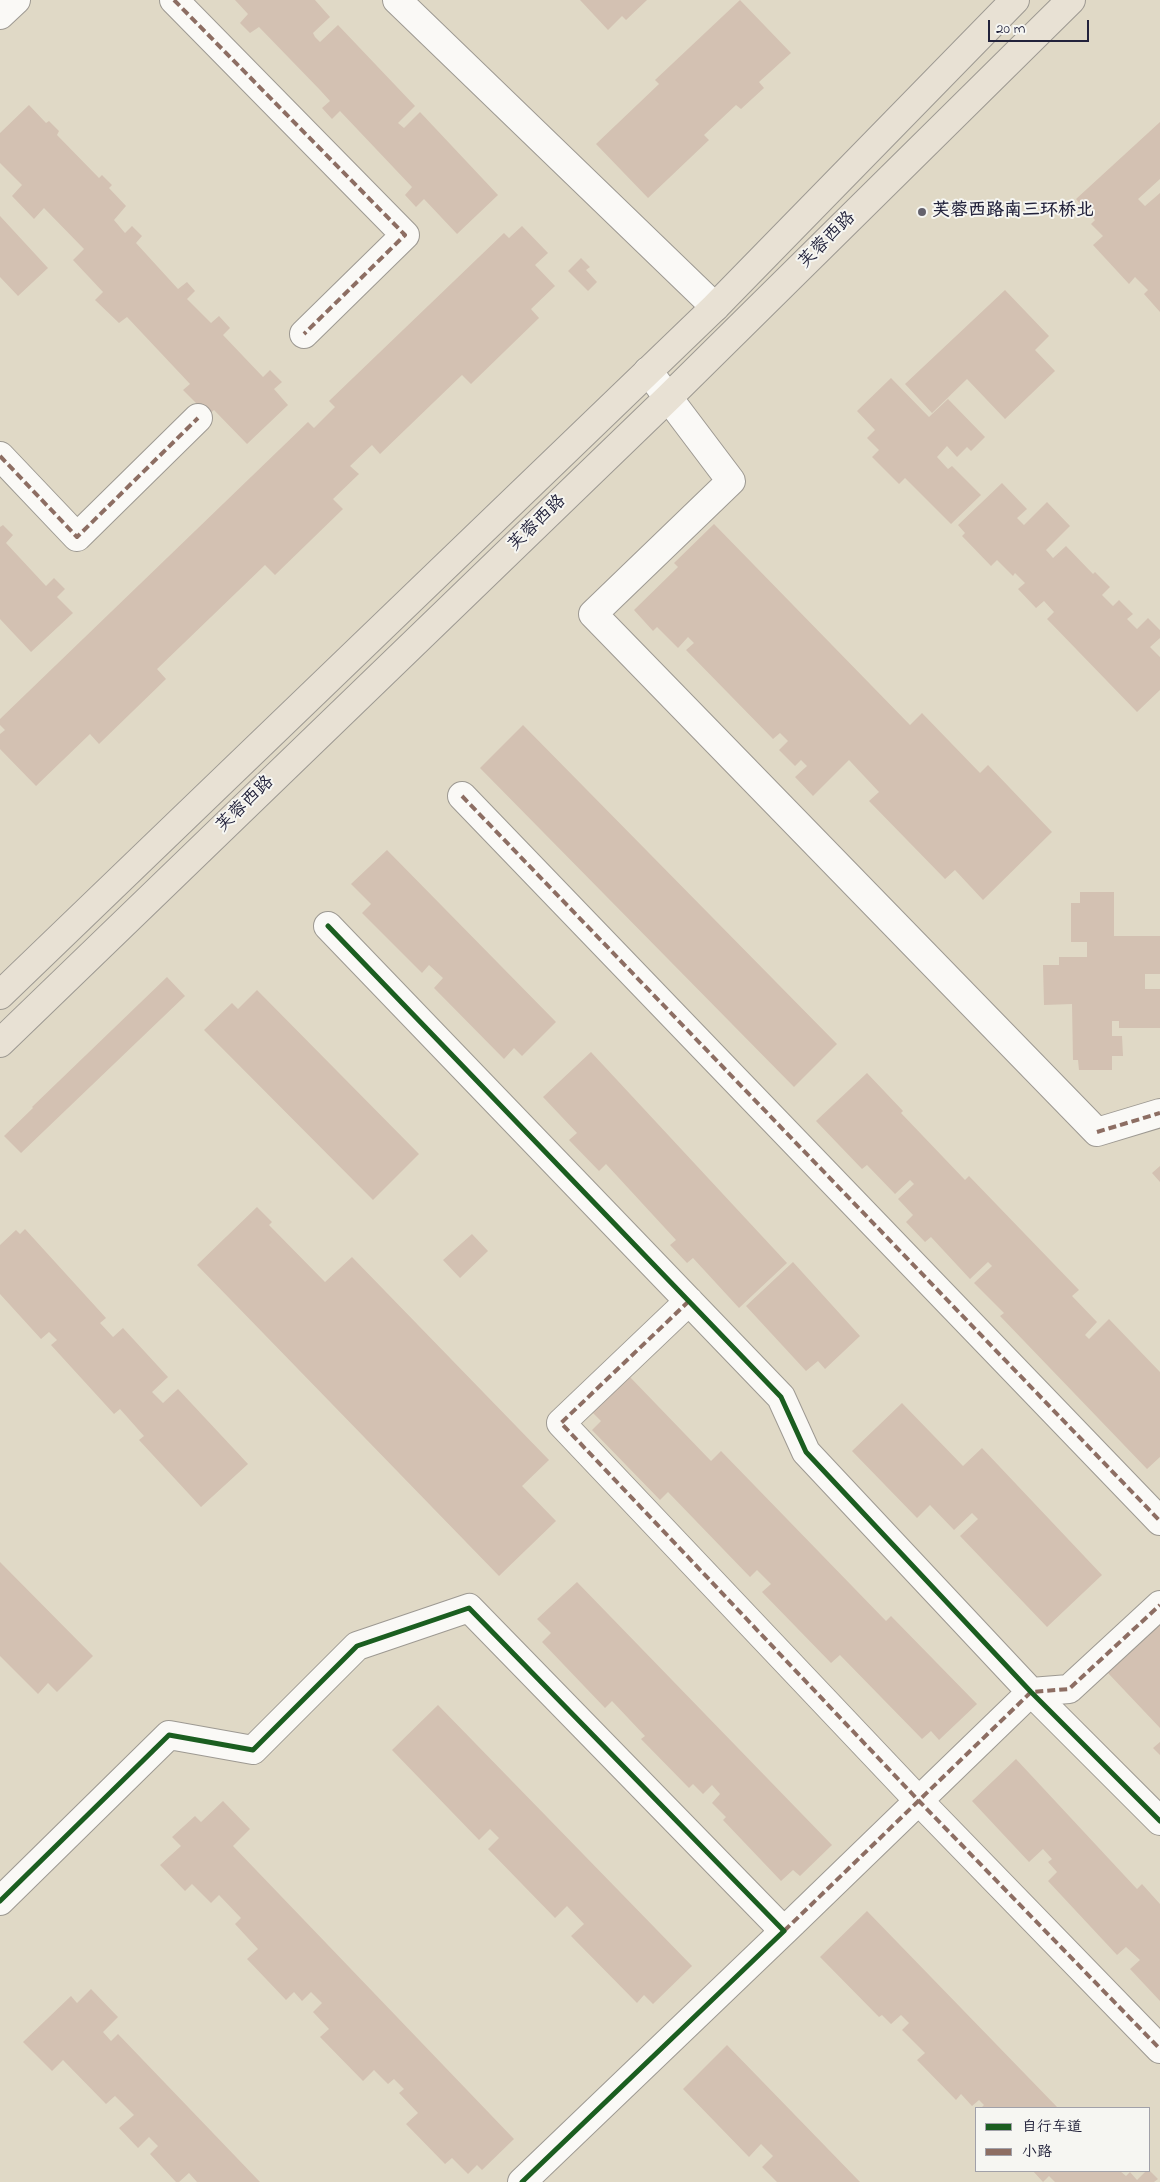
<!DOCTYPE html>
<meta charset="utf-8">
<style>
body{margin:0}
#map{position:relative;width:1160px;height:2182px;overflow:hidden;background:#e0d9c6;font-family:"Indie Flower","LXGW WenKai TC",sans-serif}
canvas{display:block}
.legend{position:absolute;left:975px;top:2107px;width:175px;height:65px;box-sizing:border-box;background:#f6f6f2;border:1px solid #a1a1a9;margin:0;padding:6px 9px;list-style:none;font-size:15px;color:#22223b}
.legend li{display:flex;align-items:center;gap:10px;height:25px}
.legend b{width:25px;border:1px solid #a1a1a9}
.scale{position:absolute;left:988px;top:20px;width:101px;height:22px;box-sizing:border-box;border:2px solid #22223b;border-top:0;padding-left:6px;font-size:15px;line-height:18px;white-space:nowrap;color:#22223b;-webkit-text-stroke:4px #f6f6f2;paint-order:stroke}
</style>
<div id="map">
<canvas width="1160" height="2182"></canvas>
<ul class="legend">
<li><b style="height:6px;background:#1b5e20"></b>自行车道</li>
<li><b style="height:6px;background:#8d6e63"></b>小路</li>
</ul>
<div class="scale">20 m</div>
</div>
<script>
const g = document.querySelector('canvas').getContext('2d');
g.lineJoin = 'round';
function fillPath(path, color) {
  g.fillStyle = color;
  g.fill(path, 'evenodd');
}
function shape(rows) {
  const path = new Path2D();
  for (const r of rows) {
    path.moveTo(r[0], r[1]);
    for (let i = 2; i < r.length; i += 2) path.lineTo(r[i], r[i + 1]);
  }
  return path;
}
function strokePath(path, color, width, dash) {
  g.strokeStyle = color;
  g.lineWidth = width;
  g.lineCap = dash ? 'butt' : 'round';
  g.setLineDash(dash || []);
  g.stroke(path);
}
function drawText(font, color, halo, rows, align = 'center') {
  g.font = font + ' "Indie Flower","LXGW WenKai TC",sans-serif';
  g.lineWidth = 4;
  g.setLineDash([]);
  g.textBaseline = 'middle';
  g.strokeStyle = halo;
  g.fillStyle = color;
  for (const [text, x, y, turn = 0] of rows) {
    g.save();
    g.translate(x, y);
    g.rotate((+turn || 0) * Math.PI / 180);
    g.textAlign = isNaN(turn) ? turn : align;
    if (halo) g.strokeText(text, 0, 0);
    g.fillText(text, 0, 0);
    g.restore();
  }
}
fillPath(shape([
 [235,0,315,0,330,17,313,33,315,37,320,42,338,25,415,106,398,123,404,128,420,112,498,195,457,234,424,199,416,207,405,195,412,187,340,111,332,119,322,108,330,101,320,90,259,27,250,33,240,23,248,14],
 [580,0,647,0,626,20,622,16,608,30],
 [740,0,791,53,759,82,764,88,741,109,736,105,704,135,709,140,648,198,596,144,659,84,655,80],
 [29,105,46,123,49,121,59,131,57,135,99,178,102,175,112,185,109,188,126,206,114,220,125,233,132,226,142,236,136,243,178,289,187,282,195,291,187,299,211,323,219,316,230,328,223,335,263,377,270,370,282,382,274,389,288,405,247,444,214,410,208,415,183,390,190,384,127,317,119,323,95,300,103,292,73,260,84,249,44,208,34,219,12,196,22,185,0,163,0,133],
 [1160,122,1160,179,1138,199,1145,206,1160,193,1160,312,1144,294,1148,290,1135,277,1129,284,1093,245,1103,236,1091,224,1095,220,1076,199],
 [0,216,48,268,18,296,0,277],
 [522,226,548,253,535,265,555,286,531,309,539,318,471,384,462,375,380,454,372,445,350,466,359,474,333,499,343,509,275,575,265,565,157,669,166,679,99,744,90,734,36,786,0,749,0,734,5,730,0,725,0,719,308,422,314,428,335,407,329,401,504,233,509,238],
 [581,258,590,267,586,270,597,282,588,291,568,271],
 [1005,290,1049,336,1035,350,1055,371,1005,419,967,379,932,413,905,384],
 [891,378,929,417,948,399,985,437,971,451,967,447,957,457,947,446,937,457,948,469,952,466,981,495,951,524,905,478,899,484,872,457,879,450,867,438,875,430,857,411],
 [1002,483,1027,509,1017,518,1024,525,1047,502,1070,526,1046,550,1053,558,1066,546,1093,574,1095,572,1110,587,1102,595,1113,606,1119,600,1133,614,1127,619,1137,629,1148,618,1160,630,1160,638,1150,647,1160,657,1160,690,1137,712,1047,619,1054,612,1044,601,1036,608,1018,589,1025,583,1015,573,1013,576,997,560,991,566,962,536,965,533,958,525],
 [714,524,910,725,922,713,980,773,988,765,1052,832,983,900,955,870,945,879,869,801,879,792,849,760,813,796,795,777,807,766,801,760,795,766,779,750,788,741,780,733,773,739,686,650,694,643,688,637,678,648,657,627,653,631,634,610,678,567,674,563],
 [3,525,13,535,6,543,46,586,54,578,65,589,57,597,73,613,31,652,0,619,0,527],
 [523,725,837,1044,794,1087,480,768],
 [387,850,556,1022,522,1056,514,1048,504,1059,434,988,443,978,429,965,422,973,362,913,371,904,351,884],
 [1080,892,1114,892,1114,936,1160,936,1160,974,1145,974,1145,989,1160,989,1160,1028,1119,1028,1119,1021,1112,1021,1112,1036,1122,1036,1123,1056,1112,1056,1112,1070,1079,1070,1078,1060,1073,1060,1072,1004,1044,1005,1043,965,1059,965,1059,957,1087,957,1087,942,1071,942,1071,903,1080,903],
 [167,977,185,996,21,1153,4,1136,33,1108,32,1107],
 [257,990,419,1154,373,1200,204,1030,232,1003,238,1009],
 [591,1052,787,1263,739,1308,693,1258,687,1263,670,1245,676,1240,606,1164,599,1171,569,1140,577,1133,543,1097],
 [867,1073,903,1111,901,1113,965,1180,969,1176,1079,1290,1072,1296,1097,1322,1085,1335,1089,1339,1109,1319,1160,1372,1160,1457,1147,1469,1000,1316,1004,1313,974,1283,992,1266,988,1262,970,1279,931,1237,925,1242,906,1222,913,1215,898,1199,914,1184,910,1180,895,1194,867,1165,862,1169,816,1121],
 [1160,1166,1160,1182,1152,1173],
 [257,1207,272,1222,269,1225,325,1282,352,1257,549,1460,522,1486,556,1521,499,1576,197,1265],
 [25,1229,106,1318,100,1323,113,1337,123,1328,168,1377,152,1392,163,1403,178,1389,248,1464,201,1507,139,1440,144,1436,120,1409,114,1414,51,1345,57,1340,49,1332,41,1339,0,1294,0,1245,16,1230,20,1234],
 [472,1234,488,1251,460,1278,443,1260],
 [793,1262,860,1336,825,1369,818,1361,806,1371,746,1306],
 [629,1376,711,1461,721,1451,886,1621,891,1616,977,1704,939,1740,931,1731,922,1739,840,1655,831,1663,762,1592,771,1584,757,1570,750,1577,668,1492,660,1500,592,1430,601,1421,592,1412],
 [902,1403,963,1466,982,1448,1102,1575,1047,1627,960,1536,978,1519,972,1513,954,1530,930,1505,917,1518,852,1451],
 [0,1562,93,1656,57,1692,48,1683,38,1694,0,1656],
 [577,1582,832,1845,800,1876,793,1870,781,1881,723,1820,726,1817,712,1803,720,1794,712,1785,703,1794,693,1784,689,1788,641,1739,645,1736,612,1701,605,1708,542,1642,551,1633,537,1619],
 [1160,1623,1160,1728,1108,1673],
 [438,1705,692,1966,653,2004,644,1995,637,2003,571,1936,584,1924,567,1906,555,1918,488,1849,499,1838,490,1829,479,1840,392,1750],
 [1160,1742,1160,1755,1153,1748],
 [1016,1759,1137,1889,1142,1884,1160,1904,1160,2001,1130,1969,1140,1960,1126,1947,1117,1955,1048,1881,1057,1872,1048,1862,1052,1859,1043,1849,1029,1862,972,1801],
 [223,1801,250,1829,233,1846,514,2139,482,2170,477,2165,468,2174,452,2158,445,2164,406,2124,418,2113,399,2093,404,2089,394,2079,388,2084,374,2070,363,2081,320,2037,329,2029,313,2012,322,2003,311,1992,302,2001,294,1992,286,2000,247,1959,258,1949,235,1924,241,1918,219,1895,211,1903,192,1884,185,1891,160,1865,181,1846,172,1837,195,1816,201,1822],
 [867,1911,1058,2108,981,2108,984,2105,979,2100,972,2106,961,2094,956,2100,917,2060,925,2053,902,2030,909,2023,901,2015,891,2024,882,2015,879,2017,820,1957],
 [91,1989,118,2017,103,2032,111,2041,118,2034,260,2182,197,2182,189,2173,179,2182,176,2182,150,2154,158,2146,149,2137,138,2148,119,2128,134,2115,115,2096,106,2104,63,2060,52,2071,23,2042,71,1996,77,2003],
 [727,2045,860,2182,777,2182,762,2167,773,2156,761,2144,749,2157,683,2089],
 [1033,2171,1120,2171,1126,2176,1130,2172,1137,2180,1146,2171,1150,2171,1158,2179,1154,2182,1055,2182,1049,2176,1043,2182]
]), '#d3c1b2');
const minor = shape([
 [174,0,405,235,304,334],
 [397,0,715,307],
 [0,15,16,0],
 [648,371,731,481,593,614,1097,1132,1160,1113],
 [0,456,77,537,198,418],
 [462,796,1160,1521],
 [328,926,781,1397,806,1452,1031,1692,1160,1821],
 [689,1301,561,1423,919,1801,1160,2049],
 [0,1901,169,1735,253,1750,357,1646,469,1608,784,1931,522,2182],
 [784,1931,1031,1692,1069,1689,1160,1605]
]);
const major = shape([
 [0,995,715,307,1015,0],
 [0,1043,669,397,1071,0]
]);
strokePath(minor, '#9d9992', 30);
strokePath(major, '#9d9992', 30);
strokePath(minor, '#faf9f6', 28);
strokePath(major, '#e8e1d4', 28);
strokePath(shape([
 [174,0,405,235,304,334],
 [0,456,77,537,198,418],
 [462,796,1160,1521],
 [1097,1132,1160,1113],
 [689,1301,561,1423,919,1801,1160,2049],
 [784,1931,1031,1692,1069,1689,1160,1605]
]), '#8d6e63', 4, [8, 4]);
strokePath(shape([
 [328,926,781,1397,806,1452,1031,1692,1160,1821],
 [0,1901,169,1735,253,1750,357,1646,469,1608,784,1931,522,2182]
]), '#1b5e20', 5);
for (const [x, y, r, color] of [
 [922,212,5,"#64626c"]
]) {
  const dot = new Path2D();
  dot.arc(x, y, r, 0, 2 * Math.PI);
  g.fillStyle = color;
  g.fill(dot);
  strokePath(dot, '#f6f6f2', 2);
}
drawText('bold 18px', '#22223b', '#f6f6f2', [
 ["芙蓉西路南三环桥北",932,212]
], 'left');
drawText('18px', '#22223b', '#f6f6f2', [
 ["芙蓉西路",828,241,-45],
 ["芙蓉西路",538,524,-44],
 ["芙蓉西路",246,805,-44]
]);
</script>
